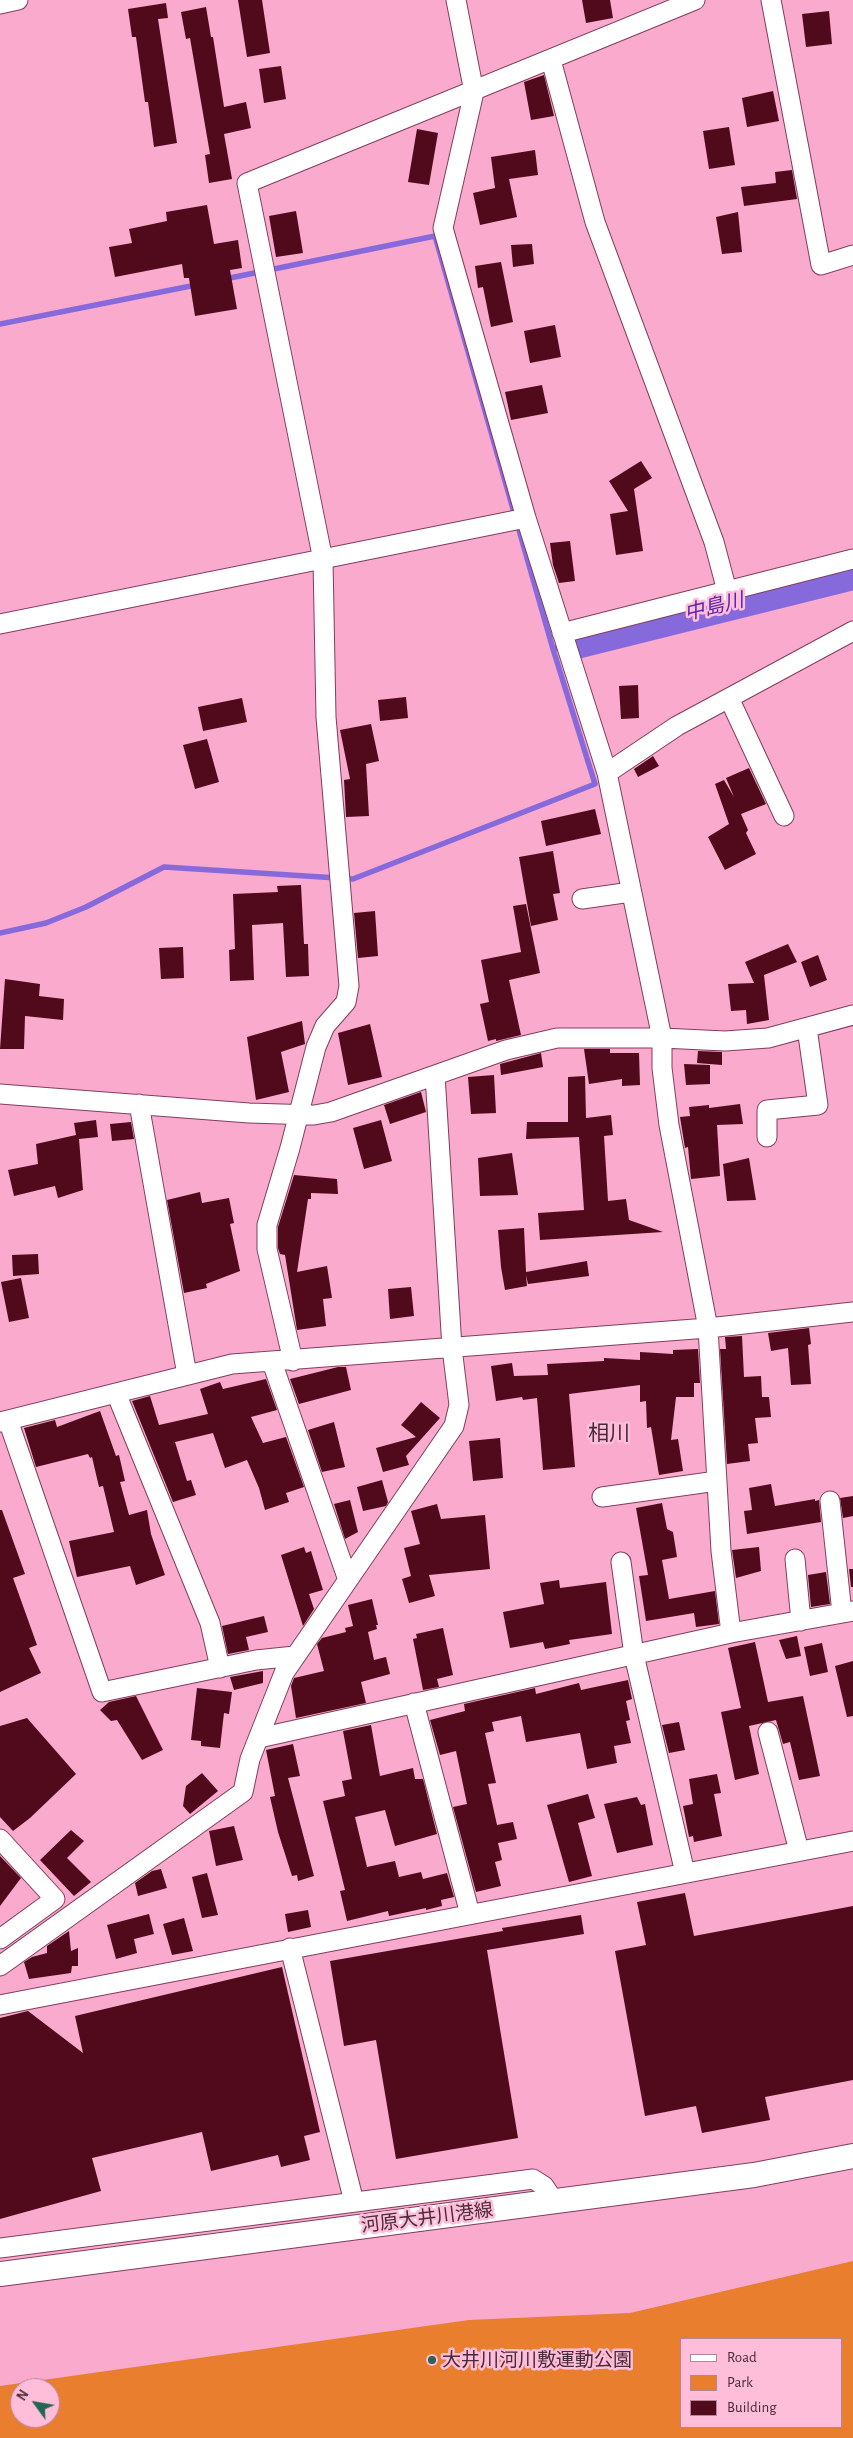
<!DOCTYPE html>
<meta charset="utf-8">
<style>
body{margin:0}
#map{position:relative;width:853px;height:2438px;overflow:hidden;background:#faaacd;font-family:"Alegreya Sans",sans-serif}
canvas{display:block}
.legend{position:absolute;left:680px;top:2338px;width:162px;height:90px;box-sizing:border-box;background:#febdd8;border:1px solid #b68398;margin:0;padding:6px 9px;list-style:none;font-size:15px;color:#4a2b39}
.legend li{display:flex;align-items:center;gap:10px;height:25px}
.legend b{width:25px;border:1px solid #b68398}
.north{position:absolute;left:10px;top:2378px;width:50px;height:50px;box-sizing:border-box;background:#febdd8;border:1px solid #b68398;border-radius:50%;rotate:302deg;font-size:14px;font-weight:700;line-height:20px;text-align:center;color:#4a2b39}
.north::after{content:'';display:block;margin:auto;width:18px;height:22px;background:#246553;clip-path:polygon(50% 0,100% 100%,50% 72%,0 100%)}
</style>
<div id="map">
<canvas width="853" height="2438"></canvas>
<ul class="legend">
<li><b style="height:6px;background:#fff"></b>Road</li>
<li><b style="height:14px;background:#e97e2f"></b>Park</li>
<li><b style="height:14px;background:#500a1c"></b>Building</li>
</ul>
<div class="north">N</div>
</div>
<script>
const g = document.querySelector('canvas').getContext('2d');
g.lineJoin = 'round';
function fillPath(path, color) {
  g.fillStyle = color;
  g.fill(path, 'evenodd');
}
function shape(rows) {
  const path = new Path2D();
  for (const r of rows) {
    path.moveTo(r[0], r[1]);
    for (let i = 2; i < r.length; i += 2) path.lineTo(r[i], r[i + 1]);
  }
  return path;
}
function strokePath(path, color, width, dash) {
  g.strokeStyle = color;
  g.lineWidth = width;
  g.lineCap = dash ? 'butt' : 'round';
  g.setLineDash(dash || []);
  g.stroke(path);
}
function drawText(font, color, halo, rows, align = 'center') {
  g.font = font + ' "Alegreya Sans","Noto Sans JP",sans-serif';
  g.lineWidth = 5;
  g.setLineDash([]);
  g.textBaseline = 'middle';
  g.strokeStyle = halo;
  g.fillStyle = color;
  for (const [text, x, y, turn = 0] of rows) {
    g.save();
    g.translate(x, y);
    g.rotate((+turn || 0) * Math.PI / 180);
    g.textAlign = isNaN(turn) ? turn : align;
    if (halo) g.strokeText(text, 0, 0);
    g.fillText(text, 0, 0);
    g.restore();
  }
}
fillPath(shape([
 [853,2261,853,2438,0,2438,0,2386,469,2320,630,2313],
 [682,2339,842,2339,842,2427,682,2427],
 [20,2388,50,2388,50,2418,20,2418]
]), '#e97e2f');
strokePath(shape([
 [225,279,435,236,553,649],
 [0,324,196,285],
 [0,933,46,923,86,907,164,867,353,879,595,784,553,649,576,642]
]), '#866adc', 5.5);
strokePath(shape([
 [576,642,853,573]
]), '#866adc', 34);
fillPath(shape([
 [238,0,262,0,270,53,247,57],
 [582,0,610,0,613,18,586,23],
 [166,3,168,18,158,19,177,143,154,147,148,102,145,102,136,37,132,37,128,9],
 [206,7,211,37,213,37,224,107,246,102,251,128,224,134,232,179,209,183,205,155,210,154,190,38,186,39,181,12],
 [829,11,832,44,806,47,802,14],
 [281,66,286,99,264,103,259,69],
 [544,75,554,116,531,120,524,82],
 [773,91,779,121,747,127,742,98],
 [729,127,735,165,709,169,703,131],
 [417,129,438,133,429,185,408,182],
 [535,150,538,175,509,179,517,217,480,225,473,193,495,188,491,157],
 [792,170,797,199,744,206,741,187,776,183,775,172],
 [207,205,214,244,238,240,242,268,230,270,237,309,195,316,189,278,184,278,182,264,115,277,109,247,132,243,129,229,167,221,166,212],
 [296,211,303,253,276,257,269,216],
 [738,212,742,252,722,254,716,217],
 [532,244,534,264,513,267,511,245],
 [501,262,513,322,491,327,483,287,478,288,475,266],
 [555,325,561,357,530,363,524,331],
 [542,385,548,413,511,420,505,392],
 [641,461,652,478,634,489,643,551,616,555,610,514,628,511,609,481],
 [570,541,575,581,559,583,553,565,550,543],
 [638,685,639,718,621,719,619,686],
 [406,697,408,718,380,721,378,700],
 [242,698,247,722,203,731,198,707],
 [371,724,379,761,366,764,369,816,346,817,344,780,350,779,340,730],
 [207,739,219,782,195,789,183,745],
 [653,756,659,766,638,777,634,769],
 [749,768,766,804,741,814,748,830,746,833,756,854,725,870,708,837,729,824,715,784,724,780,734,797,726,778],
 [595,809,601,834,546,846,541,821],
 [553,851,560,893,553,894,558,920,531,926,519,857],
 [301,885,304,944,308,944,309,976,286,977,283,923,252,925,254,980,230,981,229,950,235,949,233,894,278,892,277,886],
 [526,904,540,973,509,980,521,1035,496,1041,496,1039,488,1041,480,1004,489,1002,481,960,521,952,513,906],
 [375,911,378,956,358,958,354,913],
 [788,944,797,962,764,975,769,1020,747,1024,746,1010,731,1011,728,984,754,983,745,962],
 [183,947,184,978,161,979,159,948],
 [818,955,827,980,810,987,801,962],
 [5,979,40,984,39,996,64,999,63,1020,25,1016,24,1049,0,1049],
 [302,1021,305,1044,281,1052,289,1092,256,1100,247,1037],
 [370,1024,382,1077,348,1085,338,1033],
 [584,1049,610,1049,610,1053,639,1053,640,1085,622,1086,622,1079,589,1084],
 [698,1051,722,1052,722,1065,697,1063],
 [541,1053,543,1067,501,1075,500,1064],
 [684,1064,710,1065,710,1084,686,1085],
 [494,1075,496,1113,471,1114,468,1077],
 [585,1076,586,1118,611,1115,613,1135,604,1136,608,1201,626,1199,629,1220,663,1232,540,1240,538,1213,584,1210,579,1137,526,1139,527,1122,568,1122,568,1077],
 [421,1092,426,1112,390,1124,384,1105],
 [740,1104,743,1124,717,1125,720,1176,691,1179,688,1147,685,1148,680,1117,690,1116,689,1107,709,1105,709,1108],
 [96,1120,98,1137,79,1139,83,1190,58,1198,55,1186,14,1196,8,1170,38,1164,36,1144,76,1135,74,1123],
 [381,1120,392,1161,364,1169,353,1128],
 [131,1122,134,1139,112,1141,110,1124],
 [512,1153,518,1195,480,1196,478,1158],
 [749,1158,756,1200,727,1201,723,1164],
 [294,1175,337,1179,338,1194,311,1193,311,1199,308,1199,297,1272,327,1266,332,1298,323,1299,326,1326,297,1330,285,1255,280,1254,278,1248,278,1227],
 [200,1192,202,1203,229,1198,234,1223,230,1224,240,1271,206,1284,207,1288,184,1293,167,1200],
 [524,1228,526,1272,587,1261,589,1276,528,1284,526,1275,527,1286,505,1290,501,1267,498,1230],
 [38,1254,39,1274,13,1276,12,1255],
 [21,1278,29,1318,9,1322,1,1282],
 [411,1287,414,1316,390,1319,388,1289],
 [809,1328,811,1344,808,1345,811,1384,791,1385,788,1348,771,1351,768,1333],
 [742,1336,744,1377,761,1376,762,1397,769,1397,771,1417,755,1418,758,1443,748,1444,750,1461,727,1464,720,1349,726,1349,725,1337],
 [698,1349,700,1383,694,1383,694,1397,676,1397,671,1440,678,1439,683,1471,659,1475,651,1427,647,1428,646,1401,640,1402,640,1385,569,1394,575,1467,543,1470,537,1398,523,1400,522,1397,496,1401,491,1366,512,1363,514,1376,548,1375,547,1364,604,1361,604,1358,640,1360,640,1352,673,1354,673,1350],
 [338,1367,346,1367,351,1390,299,1404,290,1379],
 [266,1379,277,1410,251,1417,263,1443,286,1437,304,1487,286,1493,289,1502,265,1510,259,1488,247,1460,225,1468,213,1433,175,1442,187,1481,191,1480,196,1495,173,1502,132,1401,150,1396,159,1425,208,1414,200,1389,220,1382,223,1389],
 [421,1402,440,1418,406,1456,409,1465,383,1472,376,1448,416,1437,401,1425],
 [100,1411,116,1456,119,1455,125,1481,120,1482,129,1515,147,1510,151,1534,165,1575,136,1585,130,1566,77,1577,69,1541,114,1532,103,1486,99,1487,92,1457,90,1458,88,1454,36,1467,24,1428,55,1420,57,1427],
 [334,1422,345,1467,322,1472,308,1430],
 [500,1438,503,1478,473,1481,469,1441],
 [382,1480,388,1502,386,1506,363,1511,357,1487],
 [771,1484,775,1506,815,1499,815,1501,819,1500,821,1522,747,1534,744,1511,752,1510,749,1488],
 [853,1496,853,1516,843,1518,840,1498],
 [350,1500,358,1532,345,1539,334,1504],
 [662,1503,667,1529,673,1532,677,1557,662,1560,669,1599,715,1591,719,1624,696,1627,694,1613,646,1621,639,1576,648,1575,636,1508],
 [437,1504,441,1519,485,1515,490,1569,429,1575,435,1596,409,1603,402,1579,411,1576,404,1548,420,1544,411,1511],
 [0,1510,2,1510,25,1574,13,1578,37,1645,29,1648,41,1673,0,1692],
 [304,1547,306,1553,311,1551,323,1590,309,1594,314,1609,303,1626,281,1555],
 [759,1547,761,1571,736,1578,732,1550],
 [849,1569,853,1569,853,1587,851,1587],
 [826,1572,830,1604,811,1607,808,1575],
 [559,1580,560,1588,606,1582,612,1634,569,1640,570,1644,545,1649,543,1642,510,1648,503,1612,544,1604,540,1583],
 [372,1599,378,1625,376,1625,377,1629,368,1632,374,1660,386,1657,390,1674,361,1682,366,1703,296,1718,291,1686,294,1678,324,1671,317,1644,322,1638,346,1632,345,1628,353,1626,348,1605],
 [264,1616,268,1632,246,1637,249,1650,228,1654,222,1626],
 [443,1628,453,1675,437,1679,439,1687,423,1690,413,1639,417,1638,416,1634],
 [797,1636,801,1656,786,1659,779,1640],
 [755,1642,768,1702,803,1696,820,1776,799,1780,790,1742,783,1744,776,1720,749,1726,759,1774,735,1780,721,1712,741,1708,728,1648],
 [822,1643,828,1672,810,1676,804,1647],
 [853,1661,853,1716,847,1717,835,1666],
 [263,1671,263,1683,234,1690,230,1677],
 [628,1680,632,1699,626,1701,630,1720,626,1721,631,1743,614,1746,617,1763,587,1769,580,1733,526,1742,521,1716,492,1722,494,1731,485,1733,496,1783,488,1784,497,1825,513,1822,517,1839,498,1843,502,1860,495,1862,501,1886,476,1892,453,1807,467,1804,456,1751,440,1755,430,1720,465,1711,464,1704,535,1688,536,1694,579,1683,581,1690],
 [197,1688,232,1692,229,1714,224,1713,220,1748,201,1746,201,1741,191,1740],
 [136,1696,163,1750,142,1760,117,1720,111,1721,100,1710,109,1702],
 [27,1718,76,1774,30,1818,13,1831,0,1817,0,1726],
 [679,1722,685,1750,669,1753,662,1725],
 [371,1725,380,1776,413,1768,415,1779,423,1779,437,1834,395,1846,385,1810,355,1817,367,1867,395,1861,399,1877,421,1872,423,1879,447,1873,454,1897,441,1900,442,1906,426,1910,426,1908,389,1916,388,1911,347,1921,340,1891,345,1890,323,1801,345,1796,342,1781,352,1779,343,1731],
 [293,1744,300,1776,288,1778,314,1876,298,1881,297,1875,292,1876,278,1832,270,1797,275,1796,266,1750],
 [202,1773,218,1791,190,1814,183,1806,186,1786],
 [717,1774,721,1793,714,1794,722,1836,694,1842,693,1836,689,1837,683,1806,693,1804,689,1779],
 [588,1794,595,1818,578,1823,592,1876,569,1882,547,1805],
 [637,1797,641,1805,645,1804,653,1845,617,1853,604,1804],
 [234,1826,243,1860,216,1866,209,1831],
 [71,1830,84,1841,67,1858,91,1882,74,1896,40,1860],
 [0,1856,21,1878,0,1906],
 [161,1869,167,1888,138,1896,135,1883,152,1871],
 [207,1873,218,1915,202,1918,192,1877],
 [685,1893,694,1936,853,1906,853,2080,765,2097,770,2120,702,2133,696,2106,645,2116,615,1951,646,1945,637,1902],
 [308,1910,311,1927,288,1932,285,1914],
 [149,1914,154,1934,134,1939,137,1953,116,1959,107,1925],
 [581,1915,584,1934,487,1950,518,2138,396,2159,376,2040,344,2046,330,1961,503,1931,502,1928],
 [184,1918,193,1951,172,1955,163,1924],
 [69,1931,71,1951,78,1948,78,1966,72,1966,71,1973,29,1979,24,1962,32,1957,47,1953,47,1946],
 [282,1967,320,2132,304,2136,310,2160,281,2167,278,2155,211,2171,202,2132,92,2158,101,2191,0,2219,0,2018,28,2011,83,2053,75,2016]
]), '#500a1c');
const minor = shape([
 [456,0,474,92,443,228,526,518,607,773,662,1038,662,1068,669,1125,708,1328,721,1551,731,1633],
 [771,0,821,265,853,255],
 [0,4,18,0],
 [551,60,595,222,714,542,727,591],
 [0,624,526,518],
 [562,633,853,559],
 [729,698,784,816],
 [607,773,677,726,853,631],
 [582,899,631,892],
 [0,1094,249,1113,314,1115,331,1112,506,1050,557,1038,662,1038,725,1041,768,1038,853,1015],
 [139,1104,187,1375],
 [767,1137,767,1110,818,1105,807,1028],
 [293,1361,267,1249,267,1225,290,1148,316,1047,325,1026,346,1002,349,986,326,717,323,560,247,183,695,0],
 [272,1362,348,1580],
 [116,1393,210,1623,220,1668],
 [8,1420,102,1692,256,1660,295,1656],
 [0,1422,232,1364,708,1328,853,1312],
 [602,1497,717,1481],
 [830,1501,842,1613],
 [795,1559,801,1621],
 [621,1562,634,1655,685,1873],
 [414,1703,470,1914],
 [768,1732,799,1851],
 [259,1738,731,1633,853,1611],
 [0,1839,55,1899,0,1939],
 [290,1948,354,2202],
 [0,1966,243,1792,250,1759,284,1673,454,1426,459,1405,452,1348,435,1075],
 [0,2005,853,1841],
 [0,2248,533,2179,544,2186,554,2201]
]);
const major = shape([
 [0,2274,754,2175,853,2156]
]);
strokePath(minor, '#823d5e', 21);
strokePath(major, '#823d5e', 26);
strokePath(minor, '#fff', 19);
strokePath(major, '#fff', 24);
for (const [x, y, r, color] of [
 [432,2360,5,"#246553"]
]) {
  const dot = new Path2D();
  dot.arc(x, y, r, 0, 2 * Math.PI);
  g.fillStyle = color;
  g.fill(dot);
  strokePath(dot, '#febdd8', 2);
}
drawText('19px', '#4a2b39', '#febdd8', [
 ["河原大井川港線",427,2218,-7]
]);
drawText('19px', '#4a2b39', '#febdd8', [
 ["大井川河川敷運動公園",442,2360]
], 'left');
drawText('italic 20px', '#5624ad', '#febdd8', [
 ["中島川",714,607,-14]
]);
drawText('21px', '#4a2b39', '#febdd8', [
 ["相川",609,1434]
]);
</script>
